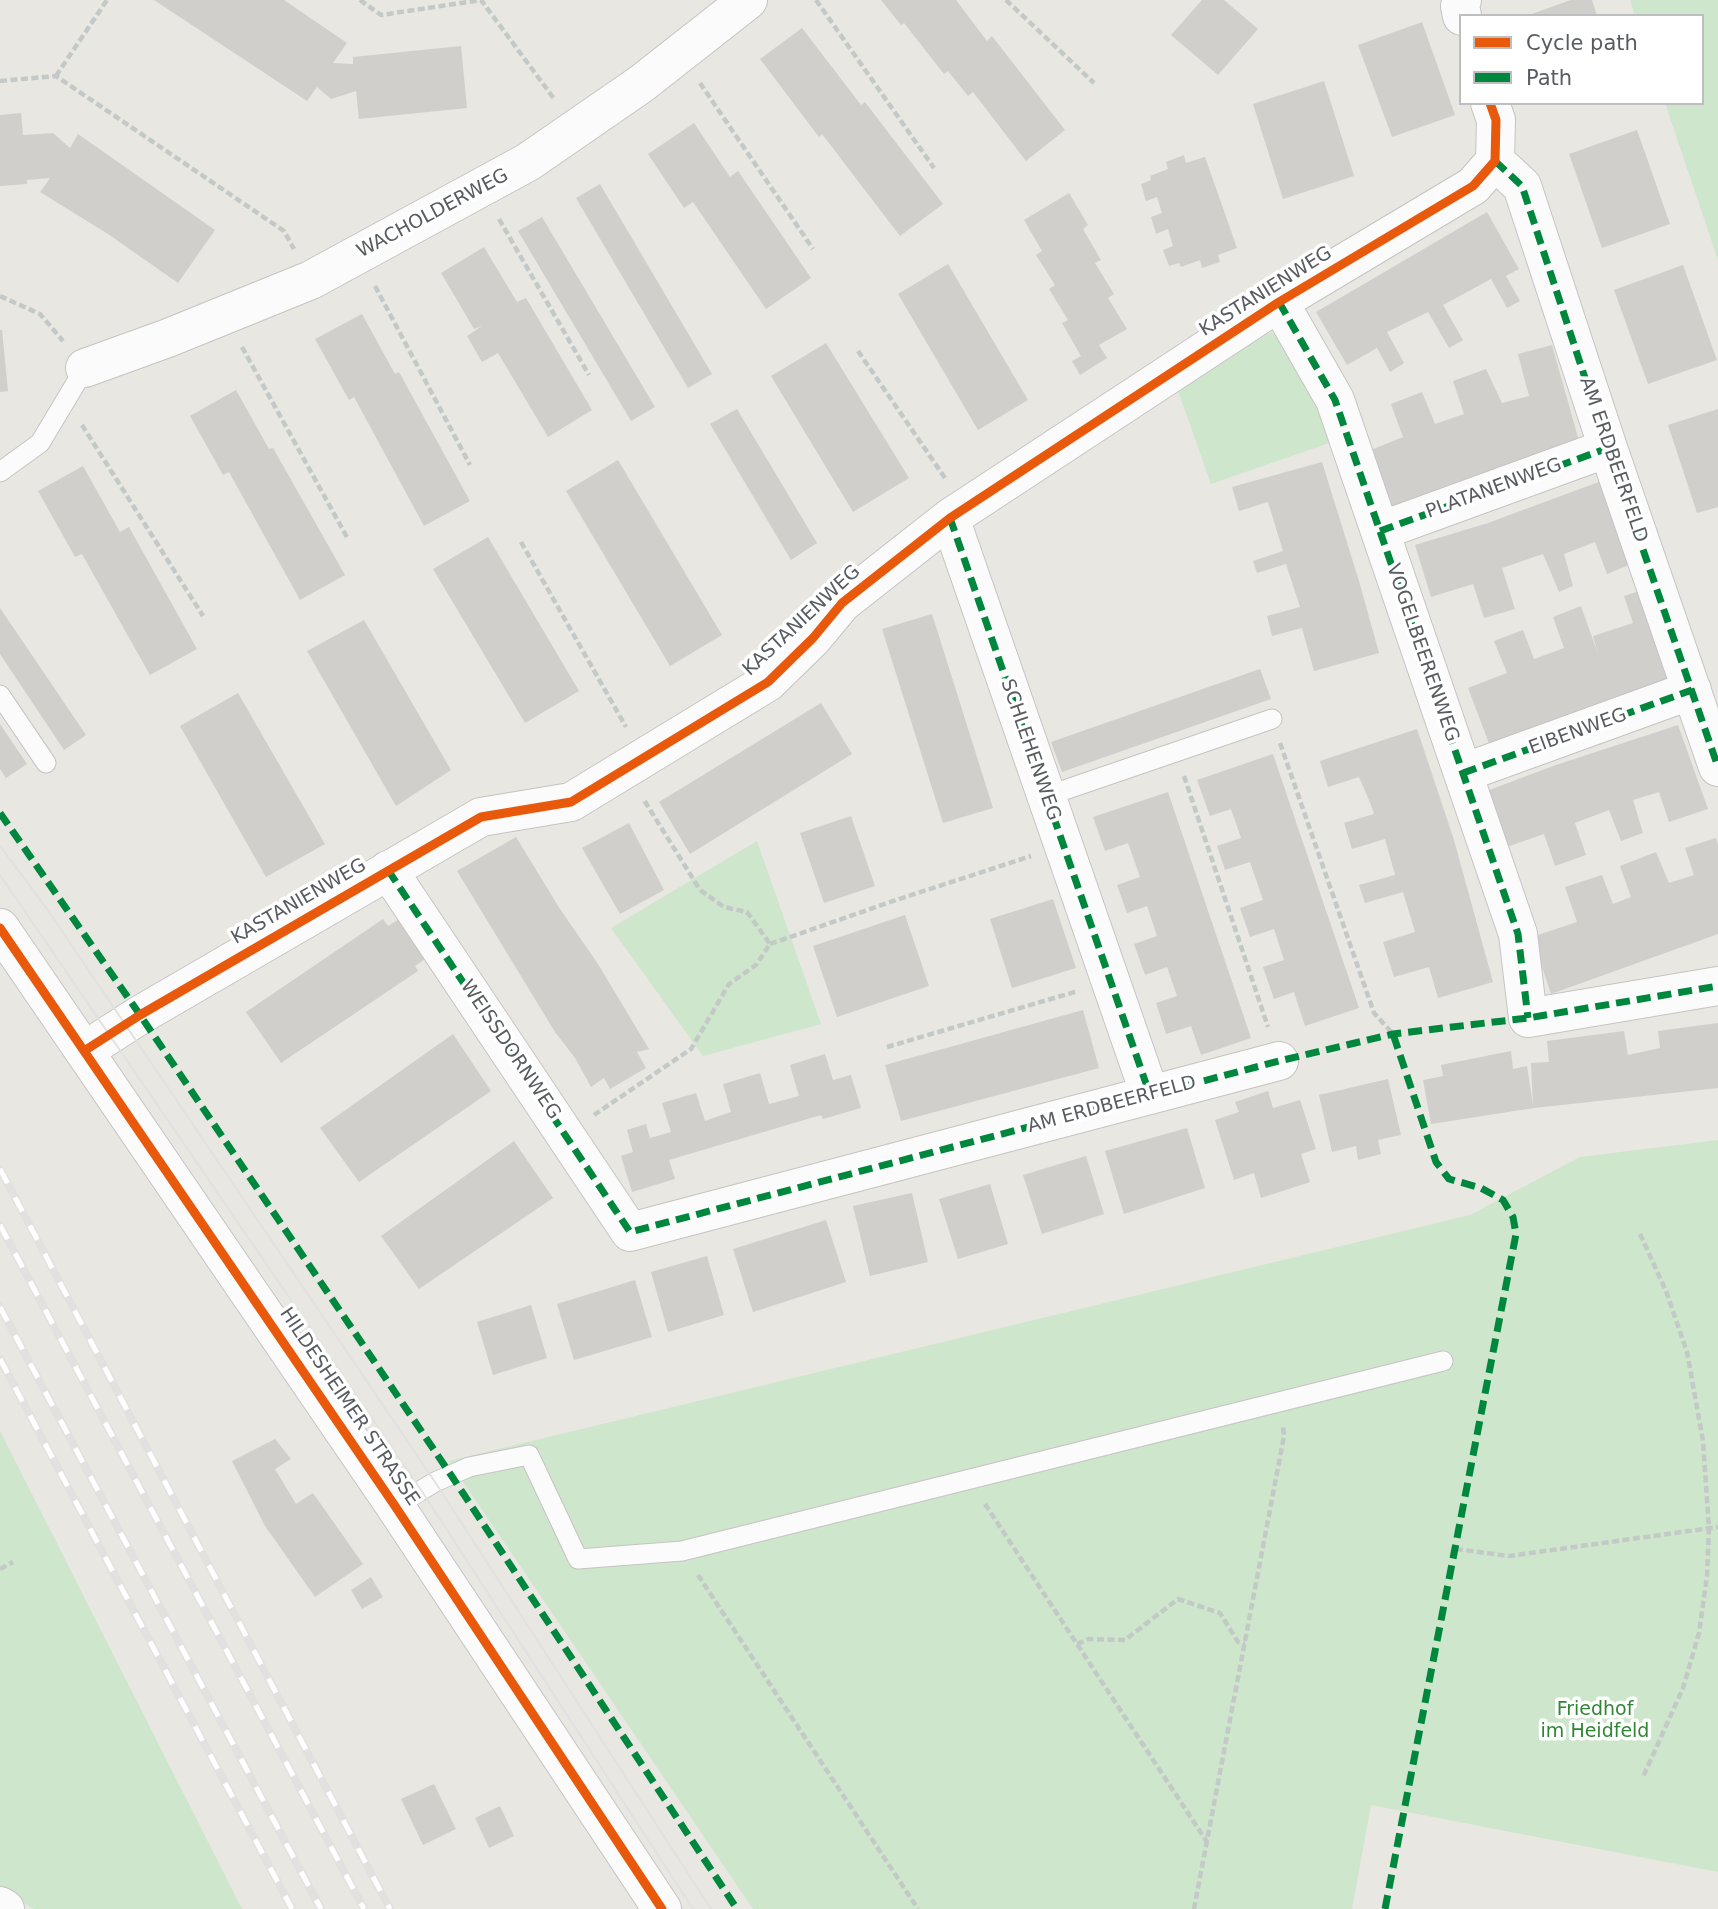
<!DOCTYPE html>
<style>
body{margin:0}
#map{position:relative;width:1718px;height:1909px;overflow:hidden;background:#e8e7e2;font-family:"DejaVu Sans",sans-serif}
canvas{display:block}
.legend{position:absolute;left:1459px;top:14px;width:245px;height:91px;box-sizing:border-box;background:#fff;border:2px solid #bcbec0;margin:0;padding:9px 12px;list-style:none;font-size:21px;color:#585c61}
.legend li{display:flex;align-items:center;gap:14px;height:35px}
.legend b{width:35px;border:2px solid #bcbec0}
</style>
<div id="map">
<canvas width="1718" height="1909"></canvas>
<ul class="legend">
<li><b style="height:9px;background:#e8590c"></b>Cycle path</li>
<li><b style="height:9px;background:#00873e"></b>Path</li>
</ul>
</div>
<script>
const g = document.querySelector('canvas').getContext('2d');
g.lineJoin = 'round';
function fillPath(path, color) {
  g.fillStyle = color;
  g.fill(path, 'evenodd');
}
function shape(rows) {
  const path = new Path2D();
  for (const r of rows) {
    path.moveTo(r[0], r[1]);
    for (let i = 2; i < r.length; i += 2) path.lineTo(r[i], r[i + 1]);
  }
  return path;
}
function strokePath(path, color, width, dash) {
  g.strokeStyle = color;
  g.lineWidth = width;
  g.lineCap = dash ? 'butt' : 'round';
  g.setLineDash(dash || []);
  g.stroke(path);
}
function drawText(font, color, halo, rows, align = 'center') {
  g.font = font + ' "DejaVu Sans",sans-serif';
  g.lineWidth = 7;
  g.setLineDash([]);
  g.textBaseline = 'middle';
  g.strokeStyle = halo;
  g.fillStyle = color;
  for (const [text, x, y, turn = 0] of rows) {
    g.save();
    g.translate(x, y);
    g.rotate((+turn || 0) * Math.PI / 180);
    g.textAlign = isNaN(turn) ? turn : align;
    if (halo) g.strokeText(text, 0, 0);
    g.fillText(text, 0, 0);
    g.restore();
  }
}
fillPath(shape([
 [1630,0,1718,0,1718,260,1665,103,1702,103,1702,16,1635,16],
 [1271,332,1293,351,1316,398,1332,442,1211,484,1177,388],
 [757,841,821,1024,703,1056,611,928],
 [1718,1140,1718,1872,1371,1805,1352,1909,753,1909,449,1461,1470,1215,1580,1157],
 [0,1431,242,1909,34,1909,0,1889]
]), '#cee6cb');
fillPath(shape([
 [154,0,284,0,347,43,333,63,353,64,353,57,461,46,467,108,359,119,356,91,331,99,317,87,307,101],
 [881,0,956,0,987,41,992,36,1065,130,1026,161,973,92,968,96,948,71,944,74,904,23,901,25],
 [1202,0,1224,0,1258,29,1218,75,1171,35],
 [1571,0,1592,0,1597,16,1526,16],
 [1422,22,1455,115,1392,137,1358,45],
 [802,28,861,105,865,102,943,204,900,236,822,134,819,137,760,59],
 [1324,81,1354,176,1283,199,1253,104],
 [21,113,23,135,53,133,70,148,78,134,215,230,178,283,108,234,40,192,50,178,27,180,27,184,0,186,0,115],
 [694,123,730,177,738,171,811,278,766,309,693,202,684,208,648,154],
 [1637,130,1670,224,1602,248,1569,154],
 [1184,155,1186,163,1205,157,1237,248,1218,255,1220,262,1202,268,1200,260,1181,267,1179,263,1169,266,1163,250,1173,246,1168,229,1156,234,1151,217,1162,213,1157,197,1146,201,1141,184,1151,180,1150,176,1168,169,1166,162],
 [600,184,712,374,688,388,576,198],
 [1069,193,1088,225,1083,229,1101,260,1095,263,1114,294,1108,298,1127,329,1099,345,1107,358,1080,375,1072,361,1081,356,1062,323,1068,320,1049,289,1055,285,1036,255,1042,251,1024,220],
 [1487,212,1519,269,1506,276,1520,301,1507,308,1491,279,1443,305,1463,340,1449,348,1428,312,1387,332,1404,363,1390,372,1377,348,1347,365,1316,312],
 [542,217,655,407,631,421,518,231],
 [484,247,517,302,526,298,592,410,548,437,498,353,482,362,467,336,482,326,474,329,441,273],
 [948,264,1028,400,978,430,898,294],
 [1683,265,1717,360,1648,384,1614,290],
 [362,314,395,374,399,372,470,501,424,526,354,397,349,400,315,339],
 [0,330,2,330,8,391,0,392],
 [826,343,909,478,853,512,771,376],
 [1552,345,1581,448,1389,511,1366,452,1403,437,1391,404,1422,392,1435,424,1464,414,1453,381,1486,369,1502,403,1529,396,1518,354],
 [236,390,269,449,273,448,345,575,300,600,229,472,223,475,190,416],
 [737,409,817,543,791,560,710,424],
 [1718,409,1718,507,1697,513,1668,425],
 [618,460,722,635,670,666,566,491],
 [1322,462,1359,581,1379,653,1314,671,1302,628,1272,636,1267,616,1300,607,1286,564,1257,573,1253,561,1283,551,1268,502,1239,511,1232,487],
 [83,466,120,532,129,527,197,649,150,675,82,554,75,557,38,491],
 [1604,480,1636,562,1607,574,1595,542,1564,554,1573,586,1559,592,1543,554,1502,568,1515,609,1484,618,1473,584,1431,597,1415,545,1488,523],
 [488,537,579,691,525,723,433,569],
 [1645,589,1676,677,1490,746,1468,688,1507,673,1494,641,1523,630,1534,659,1564,648,1553,617,1581,606,1598,654,1593,636,1633,623,1624,596],
 [0,608,86,735,64,750,0,654],
 [932,614,993,808,943,823,882,629],
 [364,620,451,770,396,806,307,651],
 [1260,669,1271,699,1062,772,1051,742],
 [238,693,325,844,266,877,180,726],
 [821,703,852,754,690,854,659,802],
 [0,724,27,764,6,778,0,769],
 [1678,725,1708,809,1669,822,1659,792,1633,800,1643,833,1621,841,1609,810,1575,823,1586,855,1555,866,1544,834,1504,848,1484,792,1553,766],
 [1417,729,1454,840,1493,982,1438,998,1429,967,1394,977,1383,942,1415,932,1403,892,1365,903,1359,885,1395,875,1385,839,1352,849,1344,823,1374,814,1371,805,1359,777,1328,787,1320,761],
 [1273,754,1359,1008,1305,1026,1294,992,1274,999,1263,967,1284,960,1274,929,1250,937,1240,908,1263,900,1250,862,1225,870,1217,846,1241,838,1231,809,1210,816,1197,780],
 [1168,792,1251,1038,1201,1055,1191,1026,1166,1034,1156,1003,1177,996,1167,967,1145,975,1134,944,1157,936,1147,906,1127,913,1117,885,1140,877,1128,843,1105,851,1093,817],
 [851,816,875,886,824,903,800,833],
 [629,823,664,890,620,914,582,848],
 [516,837,560,909,598,964,649,1049,637,1052,646,1068,610,1089,604,1078,591,1087,575,1058,555,1032,457,871],
 [1716,838,1718,844,1718,934,1551,994,1532,937,1577,922,1565,887,1602,875,1613,904,1631,897,1620,866,1656,852,1669,883,1694,875,1685,848],
 [1053,899,1076,968,1012,988,990,919],
 [905,915,929,986,837,1017,813,946],
 [401,918,428,957,415,966,418,971,281,1063,246,1012,383,919,388,926],
 [1083,1010,1099,1068,901,1121,885,1065],
 [1718,1023,1718,1088,1534,1108,1431,1124,1423,1080,1443,1076,1441,1065,1511,1051,1513,1069,1527,1066,1533,1105,1531,1063,1549,1062,1547,1041,1624,1031,1628,1055,1660,1048,1658,1031],
 [453,1034,491,1091,359,1182,320,1128],
 [825,1054,833,1080,851,1075,861,1108,823,1119,821,1115,669,1160,675,1179,632,1192,621,1156,633,1152,627,1130,646,1124,650,1138,671,1132,662,1103,696,1093,705,1121,716,1117,731,1112,723,1084,760,1073,769,1104,799,1096,790,1065],
 [1388,1079,1401,1135,1378,1140,1381,1154,1358,1160,1356,1146,1332,1152,1319,1095],
 [1268,1091,1273,1108,1300,1100,1316,1149,1301,1154,1310,1182,1261,1198,1254,1173,1234,1180,1215,1120,1239,1112,1235,1102],
 [1187,1128,1205,1188,1124,1214,1105,1151],
 [514,1141,553,1198,419,1289,381,1236],
 [1086,1156,1104,1214,1042,1234,1023,1175],
 [990,1184,1008,1244,958,1259,939,1199],
 [912,1193,928,1262,870,1276,853,1206],
 [826,1220,846,1282,753,1312,733,1249],
 [707,1256,724,1315,668,1332,651,1272],
 [635,1280,652,1337,574,1360,557,1304],
 [531,1305,547,1358,493,1375,477,1322],
 [275,1439,291,1459,275,1469,296,1504,313,1493,363,1564,315,1597,265,1526,232,1461],
 [371,1577,383,1597,362,1609,351,1590],
 [434,1784,456,1829,423,1845,401,1799],
 [500,1806,514,1836,489,1848,475,1818]
]), '#d0cfcc');
const service = shape([
 [0,472,40,443,85,368],
 [0,695,46,763],
 [1047,796,1272,719],
 [395,1506,435,1482,469,1467,529,1455,578,1559,682,1551,1443,1361]
]);
const minor = shape([
 [1462,0,1460,6,1462,16],
 [1495,161,1522,186,1608,448,1718,767],
 [1279,302,1335,400,1518,934,1528,1018,1718,986],
 [85,368,168,338,311,280,528,162,641,84,748,0],
 [950,518,1150,1095],
 [1380,531,1608,448],
 [1463,773,1692,690],
 [388,870,630,1232,1279,1061],
 [84,1051,140,1015,481,817,571,802,768,682,813,638,842,603,950,518,1279,302,1473,186,1495,161,1496,120,1490,103],
 [0,1906,5,1909]
]);
const tertiary = shape([
 [0,928,395,1506,662,1909]
]);
strokePath(service, '#c5c4c3', 21);
strokePath(minor, '#c5c4c3', 40);
strokePath(tertiary, '#c5c4c3', 40);
strokePath(shape([
 [360,0,381,15,481,0,555,100],
 [816,0,934,168],
 [1006,0,1094,83],
 [56,76,107,0],
 [0,81,56,76,284,231,294,249],
 [700,83,813,249],
 [499,219,589,375],
 [375,286,470,465],
 [0,296,40,314,63,341],
 [242,347,348,539],
 [858,351,945,478],
 [82,425,203,616],
 [521,542,626,727],
 [1280,743,1374,1013,1393,1034],
 [1184,776,1268,1027],
 [770,944,896,900,1031,856],
 [887,1047,1078,991],
 [594,1115,691,1049,729,984,756,965,770,944,747,912,724,907,700,890,644,800],
 [1640,1234,1666,1291,1687,1352,1703,1441,1709,1528,1707,1576,1699,1633,1683,1688,1643,1777],
 [985,1504,1207,1842],
 [1456,1549,1509,1556,1718,1527],
 [0,1569,13,1562],
 [698,1575,918,1909],
 [1077,1644,1089,1639,1125,1640,1178,1599,1220,1613,1238,1642,1245,1644],
 [1194,1909,1284,1436,1283,1427]
]), '#c3c9c6', 4.5, [7, 3.5]);
strokePath(service, '#fcfbfb', 19);
strokePath(minor, '#fcfbfb', 38);
strokePath(tertiary, '#fcfbfb', 38);
strokePath(shape([
 [0,846,47,909,435,1482,711,1909],
 [0,875,421,1490,693,1909]
]), '#e1e1e0', 2);
const rail = shape([
 [0,1169,390,1909],
 [0,1225,364,1909],
 [0,1307,321,1909],
 [0,1359,292,1909]
]);
strokePath(rail, '#e1e1e0', 8);
strokePath(rail, '#fff', 5, [16]);
strokePath(shape([
 [1495,161,1522,186,1608,448,1718,767],
 [1279,302,1335,400,1518,934,1528,1018],
 [950,518,1150,1095],
 [1380,531,1608,448],
 [1463,773,1692,690],
 [0,813,140,1015,451,1475,737,1909],
 [388,870,630,1232,1279,1061,1393,1034,1528,1018,1718,986],
 [1385,1909,1516,1234,1513,1217,1503,1200,1481,1188,1449,1179,1436,1162,1393,1034]
]), '#00873e', 7, [14, 7]);
strokePath(shape([
 [0,928,395,1506,662,1909],
 [84,1051,140,1015,481,817,571,802,768,682,813,638,842,603,950,518,1279,302,1473,186,1495,161,1496,120,1490,103]
]), '#e8590c', 9);
drawText('19px', '#585c61', '#fff', [
 ["WACHOLDERWEG",433,214,-28],
 ["KASTANIENWEG",1266,292,-32],
 ["AM ERDBEERFELD",1613,460,71],
 ["PLATANENWEG",1494,489,-20],
 ["KASTANIENWEG",802,621,-43],
 ["VOGELBEERENWEG",1422,653,71],
 ["EIBENWEG",1578,732,-20],
 ["SCHLEHENWEG",1030,750,71],
 ["KASTANIENWEG",299,902,-30],
 ["WEISSDORNWEG",510,1050,56],
 ["AM ERDBEERFELD",1112,1105,-15],
 ["HILDESHEIMER STRASSE",349,1407,56]
]);
drawText('19px', '#318635', '#fff', [
 ["Friedhof",1595,1710],
 ["im Heidfeld",1595,1732]
]);
</script>
